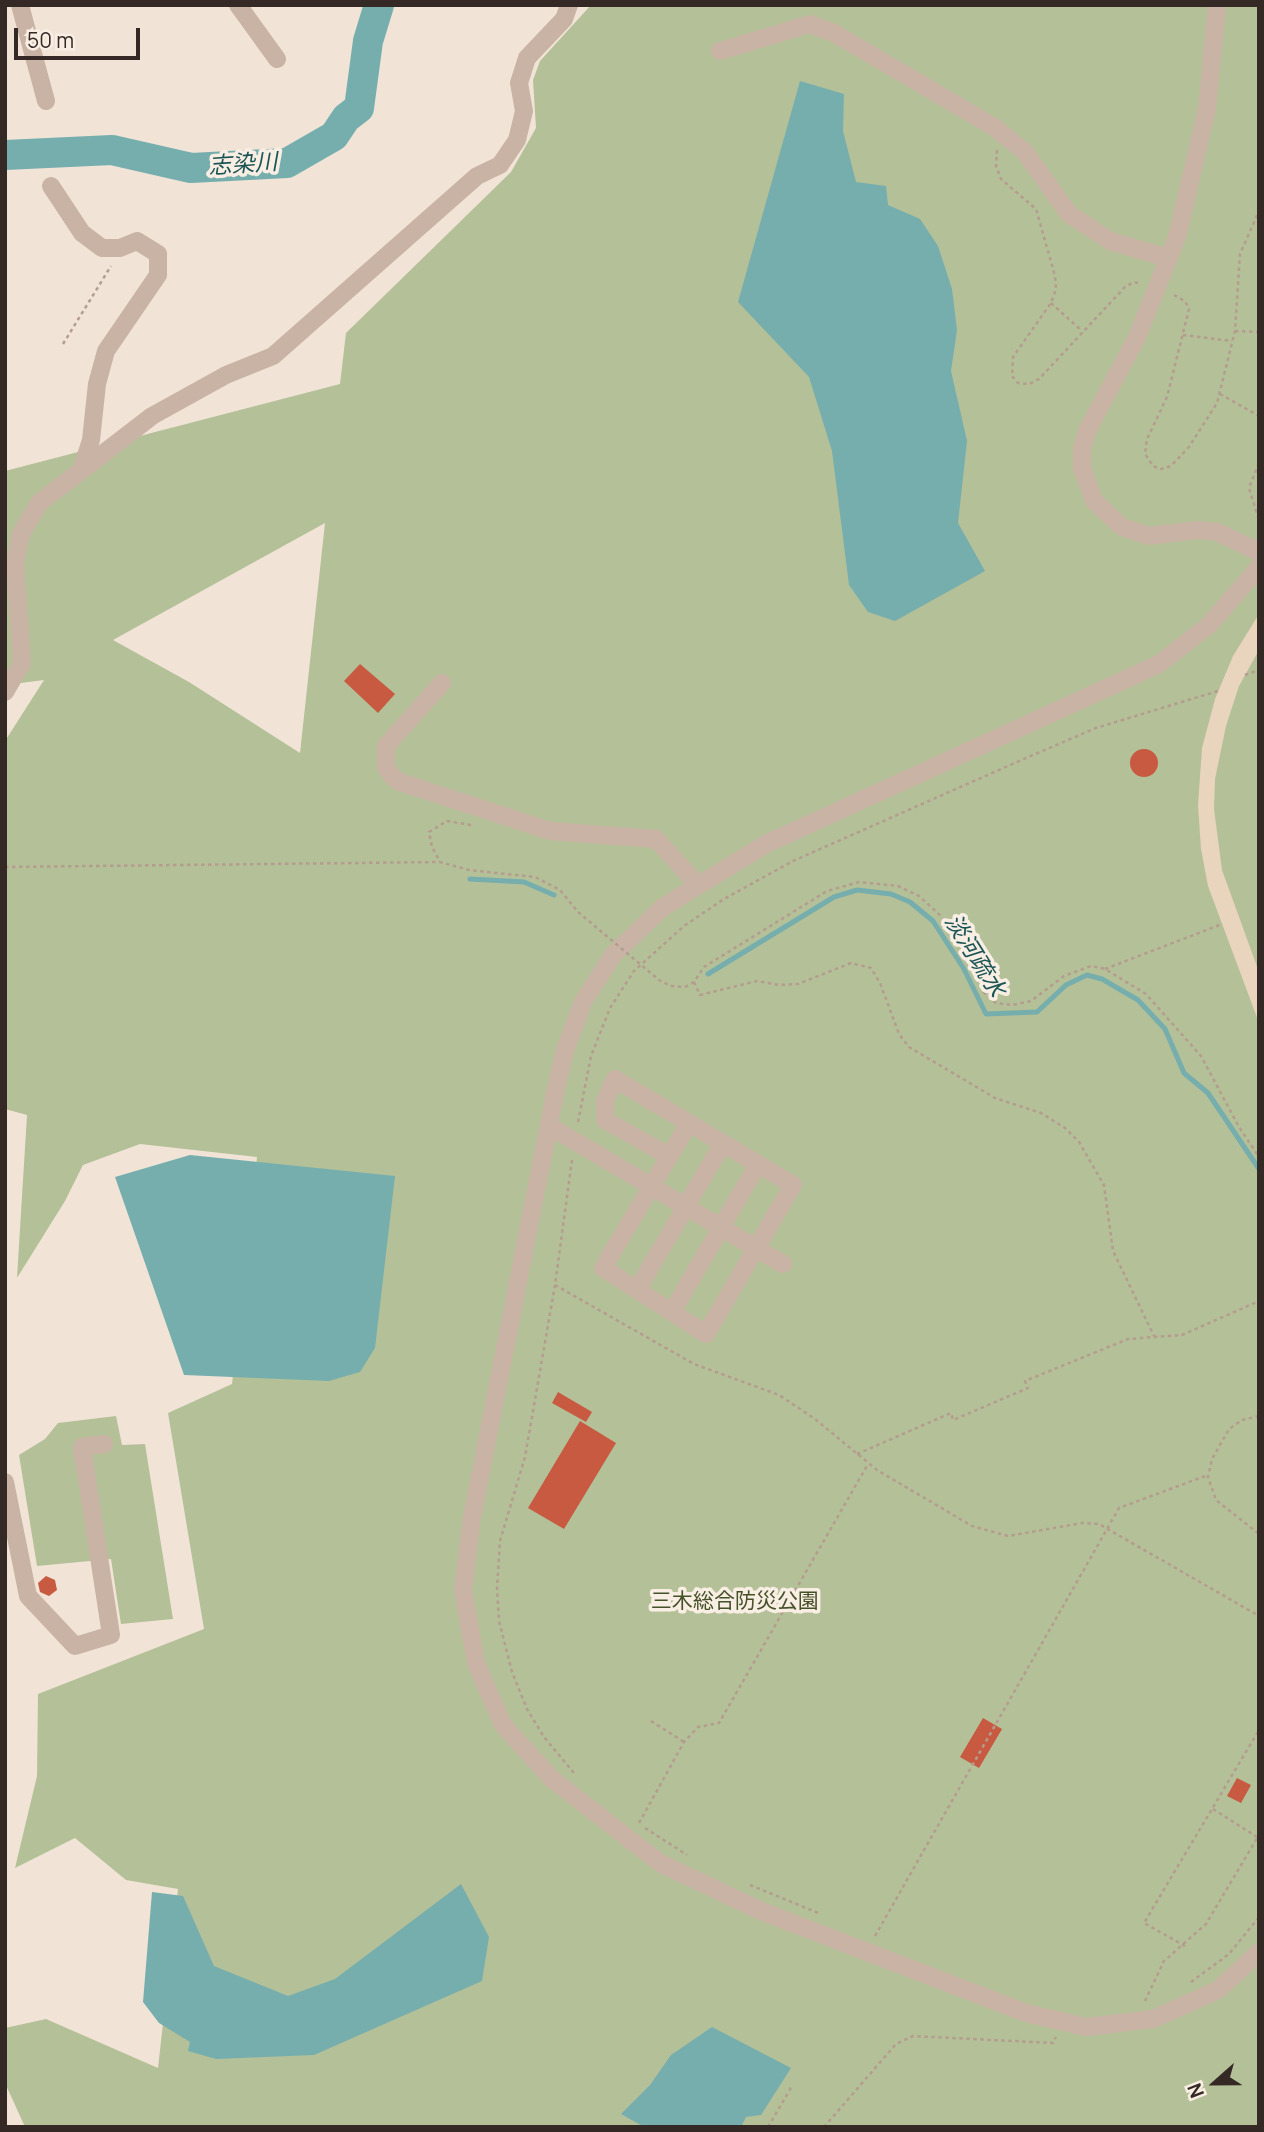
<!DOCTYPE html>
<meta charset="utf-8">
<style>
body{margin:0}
#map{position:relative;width:1264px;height:2132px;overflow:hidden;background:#f1e4d7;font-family:Manrope,sans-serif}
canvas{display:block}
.frame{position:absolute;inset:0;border:7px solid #342925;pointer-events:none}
.north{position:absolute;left:1180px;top:2048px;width:70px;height:70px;-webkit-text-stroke:5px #f9eee3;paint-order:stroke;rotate:249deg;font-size:19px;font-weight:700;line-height:28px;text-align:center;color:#342925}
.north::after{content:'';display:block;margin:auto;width:24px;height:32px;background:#342925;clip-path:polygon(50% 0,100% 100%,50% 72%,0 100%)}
.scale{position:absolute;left:14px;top:28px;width:126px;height:32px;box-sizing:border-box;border:4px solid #342925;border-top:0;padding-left:9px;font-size:21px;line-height:24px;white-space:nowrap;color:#342925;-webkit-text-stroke:5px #f9eee3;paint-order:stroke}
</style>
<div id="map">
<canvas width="1264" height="2132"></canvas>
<div class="frame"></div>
<div class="north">N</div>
<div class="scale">50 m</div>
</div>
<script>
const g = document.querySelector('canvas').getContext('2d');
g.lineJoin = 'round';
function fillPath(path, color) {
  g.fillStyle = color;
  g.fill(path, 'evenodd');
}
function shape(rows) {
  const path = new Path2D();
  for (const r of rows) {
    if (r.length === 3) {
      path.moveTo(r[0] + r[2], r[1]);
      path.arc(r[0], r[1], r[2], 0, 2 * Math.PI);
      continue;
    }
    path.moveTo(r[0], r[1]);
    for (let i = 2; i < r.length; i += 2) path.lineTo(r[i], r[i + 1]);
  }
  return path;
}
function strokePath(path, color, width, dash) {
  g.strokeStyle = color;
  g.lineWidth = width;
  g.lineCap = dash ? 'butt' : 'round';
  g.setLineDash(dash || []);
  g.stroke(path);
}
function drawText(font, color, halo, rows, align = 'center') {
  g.font = font + ' Manrope,"Noto Sans JP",sans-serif';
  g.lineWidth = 7;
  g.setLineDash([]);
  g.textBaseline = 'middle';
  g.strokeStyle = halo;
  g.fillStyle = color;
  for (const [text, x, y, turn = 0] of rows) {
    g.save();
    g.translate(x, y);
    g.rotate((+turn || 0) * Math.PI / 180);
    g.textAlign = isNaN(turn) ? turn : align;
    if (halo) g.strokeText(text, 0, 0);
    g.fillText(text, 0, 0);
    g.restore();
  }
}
fillPath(shape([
 [591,5,1259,5,1259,2127,25,2127,5,2083,5,2028,46,2019,158,2068,178,1889,126,1880,75,1838,15,1868,37,1776,38,1694,204,1629,168,1413,232,1384,257,1157,140,1144,83,1165,65,1201,17,1278,27,1115,5,1109,5,741,44,680,5,685,5,471,340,384,346,333,511,172,536,128,533,80,540,61],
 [325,523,300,753,189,682,113,640],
 [116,1416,122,1445,145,1444,173,1619,121,1624,111,1559,37,1566,19,1455,45,1439,58,1423]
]), '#b4c098');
fillPath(shape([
 [1259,614,1259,650,1239,686,1226,726,1215,779,1214,809,1222,870,1259,972,1259,1023,1208,886,1201,849,1198,805,1202,748,1215,699,1233,656]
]), '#e9d4be');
fillPath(shape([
 [800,81,844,94,843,131,856,182,886,186,888,205,920,219,938,246,952,289,957,330,951,371,967,441,958,523,985,571,895,621,868,612,849,585,832,451,809,377,738,302],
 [190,1155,395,1176,375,1348,360,1372,329,1381,184,1375,115,1177],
 [461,1884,489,1937,482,1981,314,2055,216,2059,188,2051,190,2042,159,2023,143,2002,152,1892,183,1896,214,1966,288,1996,335,1979],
 [712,2027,791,2068,761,2115,746,2117,741,2127,644,2127,621,2114,650,2085,671,2055]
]), '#76aeae');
strokePath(shape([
 [470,879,524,882,554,895],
 [708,974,834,897,857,890,891,894,910,902,933,921,964,969,986,1014,1037,1012,1066,985,1087,975,1102,979,1138,1000,1165,1029,1184,1073,1208,1093,1259,1169]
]), '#76aeae', 5);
strokePath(shape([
 [5,155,112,150,191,168,287,163,334,136,346,118,359,108,368,41,379,5]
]), '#76aeae', 30);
fillPath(shape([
 [360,664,395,694,378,713,344,681],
 [1144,763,14],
 [558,1392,592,1412,586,1422,552,1403],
 [580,1421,616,1443,564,1529,528,1508],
 [46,1576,55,1580,57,1590,49,1596,40,1592,38,1583],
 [983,1718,1002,1729,979,1768,960,1757],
 [1237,1778,1251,1785,1241,1803,1227,1796]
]), '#c75a40');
strokePath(shape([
 [997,150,996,166,1001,179,1036,209,1055,276,1056,289,1051,303,1013,357,1012,376,1018,383,1029,384,1039,379,1125,287,1134,282,1141,284],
 [1174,295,1185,301,1189,309,1167,397,1147,439,1145,454,1153,466,1161,469,1171,466,1189,447,1217,403,1235,331,1240,254,1259,211],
 [1051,303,1082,331],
 [1235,331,1259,332],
 [1183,335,1232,341],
 [63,344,111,266],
 [1220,394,1259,416],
 [1259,463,1249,488,1259,520],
 [1245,675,1259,670],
 [471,825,447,821,429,832,432,847,440,862,469,870,535,877,560,890,578,912],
 [5,867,440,862],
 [1105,969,1222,924],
 [694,982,700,995,757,981,779,985,798,984,851,963,871,968,880,983,899,1034,909,1047,995,1098,1041,1113,1065,1128,1079,1142,1104,1185,1113,1251,1154,1336],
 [685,987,694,982,704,967,827,891,859,882,898,886,919,896,941,916,971,964,985,994,996,1003,1012,1005,1031,1001,1064,976,1091,966,1105,969,1146,994,1201,1056,1239,1127,1259,1157],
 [578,1122,591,1056,610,1008,634,971,684,926,724,899,793,861,1026,758,1096,728,1218,691],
 [572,1160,555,1285,525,1457,500,1541,497,1588,499,1621,512,1672,527,1709,544,1737,574,1773],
 [555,1285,694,1364,779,1395,815,1419,877,1470,972,1526,1008,1536,1082,1523,1099,1524,1259,1616],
 [1259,1416,1242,1420,1229,1429,1212,1459,1208,1477,1216,1500,1259,1534],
 [857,1454,951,1413,953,1420,1028,1388,1025,1381,1128,1339,1182,1335,1259,1301],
 [651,1721,684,1742],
 [1213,1809,1257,1837],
 [639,1823,684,1742,698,1727,719,1723,868,1464],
 [645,1828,687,1855],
 [750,1885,821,1914],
 [875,1936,1119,1508,1208,1475],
 [1185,1946,1144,1923,1259,1730],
 [1191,1982,1229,1954,1259,1917],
 [1145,2001,1164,1961,1206,1924,1259,1835],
 [768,2127,792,2086],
 [824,2127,896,2044,913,2036,1053,2043,1056,2037]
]), '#b49d8e', 2.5, [3.5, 3.5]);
strokePath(shape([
 [20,5,46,101],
 [238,5,277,59],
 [1217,5,1207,109,1177,237,1137,337,1087,431,1082,449,1082,468,1094,501,1122,527,1149,536,1196,530,1217,532,1259,552],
 [720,51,810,24,834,33,994,127,1025,152,1069,214,1110,241,1168,258],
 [51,186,82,233,102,248,120,248,137,241,158,254,158,275,106,351,97,384,91,440,82,468],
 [1259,567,1209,625,1159,664,766,844,663,907,613,955,583,1002,565,1050,556,1088,472,1517,463,1590,476,1663,503,1725,552,1779,660,1863,761,1911,1026,2013,1086,2027,1153,2019,1218,1990,1259,1952],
 [442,683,386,746,386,767,392,776,400,782,550,831,656,839,697,884],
 [5,692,22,663,15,563,21,534,39,503,152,416,226,375,273,356,477,176,500,165,517,140,524,111,519,83,527,58,564,19,569,5],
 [549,1126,783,1264],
 [669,1156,605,1120,605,1101,615,1079,793,1185,706,1334,603,1268,651,1187,689,1123],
 [637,1290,723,1143],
 [672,1312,758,1164],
 [5,1482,28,1596,75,1646,111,1635,82,1447,104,1444]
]), '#c9b3a4', 18);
strokePath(shape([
 [578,912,659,980,671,986,685,987]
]), '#b49d8e', 2.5, [3.5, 3.5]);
drawText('21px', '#455229', '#f9eee3', [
 ["三木総合防災公園",735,1602]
]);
drawText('italic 23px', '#1b5455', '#f9eee3', [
 ["志染川",243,165,-4],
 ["淡河疏水",974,956,58]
]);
</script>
